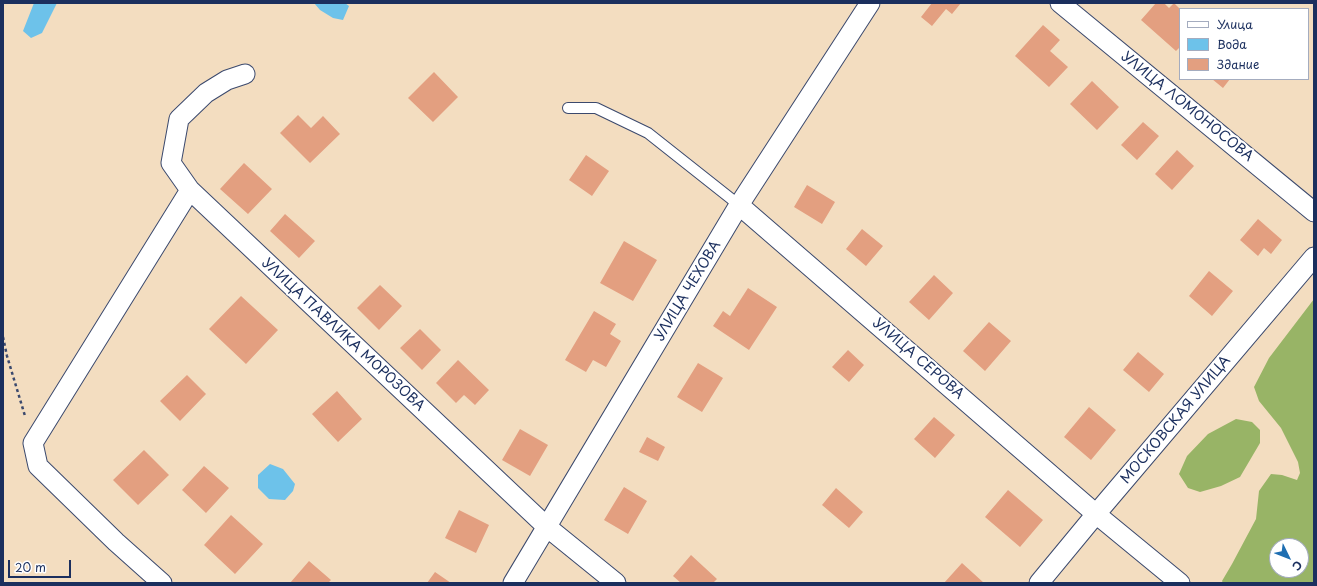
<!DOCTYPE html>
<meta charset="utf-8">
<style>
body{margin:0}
#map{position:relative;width:1317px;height:586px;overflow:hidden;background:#f3ddc0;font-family:"Playpen Sans",sans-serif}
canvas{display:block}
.frame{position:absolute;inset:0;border:4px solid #1b2f5e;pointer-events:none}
.legend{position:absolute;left:1179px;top:8px;width:130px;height:72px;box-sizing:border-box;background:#fff;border:1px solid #a4acbf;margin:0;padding:5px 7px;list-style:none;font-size:12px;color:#1b2f5e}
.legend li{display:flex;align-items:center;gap:8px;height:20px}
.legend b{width:20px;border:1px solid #a4acbf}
.north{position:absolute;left:1269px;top:538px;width:40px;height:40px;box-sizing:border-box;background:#fff;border:1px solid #a4acbf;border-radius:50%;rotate:133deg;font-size:11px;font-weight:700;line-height:16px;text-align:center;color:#1b2f5e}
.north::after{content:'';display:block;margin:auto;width:14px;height:18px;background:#1f6fb2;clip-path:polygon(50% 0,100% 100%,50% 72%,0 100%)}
.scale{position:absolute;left:8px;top:560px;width:63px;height:18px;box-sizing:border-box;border:2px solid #1b2f5e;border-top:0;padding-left:5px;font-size:12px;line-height:14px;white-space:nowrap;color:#1b2f5e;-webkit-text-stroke:3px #fff;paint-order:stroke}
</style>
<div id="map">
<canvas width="1317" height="586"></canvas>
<div class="frame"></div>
<ul class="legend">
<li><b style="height:5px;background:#fff"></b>Улица</li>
<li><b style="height:11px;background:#6dc2ea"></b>Вода</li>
<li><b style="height:11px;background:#e39f80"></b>Здание</li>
</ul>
<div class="north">С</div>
<div class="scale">20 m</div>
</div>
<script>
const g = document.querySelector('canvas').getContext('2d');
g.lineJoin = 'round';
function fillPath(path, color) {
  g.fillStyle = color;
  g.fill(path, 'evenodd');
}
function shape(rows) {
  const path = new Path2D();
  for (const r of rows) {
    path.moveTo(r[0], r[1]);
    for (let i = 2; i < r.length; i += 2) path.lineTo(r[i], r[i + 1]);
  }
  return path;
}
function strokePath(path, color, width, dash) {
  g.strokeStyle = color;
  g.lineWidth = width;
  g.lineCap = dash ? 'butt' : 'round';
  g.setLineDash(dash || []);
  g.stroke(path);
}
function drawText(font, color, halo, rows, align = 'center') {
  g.font = font + ' "Playpen Sans",sans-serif';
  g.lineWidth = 4;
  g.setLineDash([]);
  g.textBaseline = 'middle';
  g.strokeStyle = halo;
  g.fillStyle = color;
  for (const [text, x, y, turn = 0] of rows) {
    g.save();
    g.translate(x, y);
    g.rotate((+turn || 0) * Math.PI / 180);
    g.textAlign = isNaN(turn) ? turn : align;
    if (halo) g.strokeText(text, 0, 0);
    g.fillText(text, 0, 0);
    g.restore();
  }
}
fillPath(shape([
 [1314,299,1314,583,1223,583,1222,581,1232,564,1256,519,1259,491,1271,474,1282,475,1297,480,1300,473,1298,462,1281,428,1259,401,1254,387,1269,358],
 [1277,546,1301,546,1301,570,1277,570],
 [1236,419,1252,422,1260,430,1260,443,1240,477,1221,486,1200,492,1188,488,1179,474,1187,456,1208,434]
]), '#98b466');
fillPath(shape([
 [34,3,57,3,42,33,31,38,23,31],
 [314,3,345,3,349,6,343,20,333,18,320,10],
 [270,464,283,469,295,484,293,491,285,500,269,499,258,488,258,475]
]), '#6dc2ea');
fillPath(shape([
 [932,3,961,3,952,14,946,9,932,26,921,17],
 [1156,3,1164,3,1169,8,1174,3,1180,9,1180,47,1176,51,1141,20],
 [1043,25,1060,40,1050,51,1068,67,1049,87,1015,56],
 [434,72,458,97,433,122,408,98],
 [1212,79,1230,79,1223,88],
 [1092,81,1119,107,1097,130,1070,104],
 [298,115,311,128,323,116,340,134,310,163,280,133],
 [1143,122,1159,136,1137,160,1121,145],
 [1177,150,1194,166,1172,190,1155,174],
 [586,155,609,171,592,196,569,180],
 [244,163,272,189,248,214,220,189],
 [807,185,835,202,822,224,794,207],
 [285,214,315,241,299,258,270,231],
 [1258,219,1282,240,1271,254,1264,248,1258,256,1240,240],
 [862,229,883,246,866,266,846,249],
 [624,241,657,260,633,301,600,283],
 [1209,271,1233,291,1212,316,1189,296],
 [934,275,953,293,929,320,909,302],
 [380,285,402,306,379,330,357,308],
 [748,288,777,307,749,350,713,326,723,311,730,316],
 [241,296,278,330,246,364,209,329],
 [594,311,616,324,610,334,621,341,606,367,593,360,586,372,565,360],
 [989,322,1011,341,985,371,963,351],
 [420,329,441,350,422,370,400,348],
 [848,350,864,365,849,382,832,367],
 [1138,352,1164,374,1149,392,1123,370],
 [458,360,489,390,475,405,464,395,456,403,436,383],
 [698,363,723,378,702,412,677,397],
 [187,375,206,394,180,421,160,401],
 [337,391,362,419,338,442,312,414],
 [1089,407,1116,430,1091,460,1064,437],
 [934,417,955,435,935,458,914,439],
 [520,429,548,445,530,476,502,460],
 [647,437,665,447,658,461,639,452],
 [144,450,169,475,138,505,113,480],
 [204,466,229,488,206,513,182,490],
 [624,487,647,501,628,534,604,520],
 [836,488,863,512,849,528,822,505],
 [1008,490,1043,520,1020,547,985,517],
 [459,510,489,525,476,553,445,538],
 [231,515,263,544,235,574,204,545],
 [691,555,717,579,713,583,681,583,673,576],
 [309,561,331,580,328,583,290,583],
 [962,563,984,583,944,583],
 [435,572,451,583,427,583]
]), '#e39f80');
const lane = shape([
 [568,108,596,108,648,133,739,205]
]);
const street = shape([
 [1060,3,1314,212],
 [245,74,227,80,206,93,179,119,171,163,190,190,547,527,616,583],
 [739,205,1096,514,1180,583],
 [162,583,116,542,38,466,33,443,190,190],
 [513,583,739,205,870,3],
 [1039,583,1096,514,1314,257]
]);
strokePath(lane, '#3b496d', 12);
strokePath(street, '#3b496d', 21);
strokePath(shape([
 [3,337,7,356,25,416]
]), '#3b496d', 2.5, [3, 3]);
strokePath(lane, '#fff', 10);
strokePath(street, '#fff', 19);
drawText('14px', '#1b2f5e', '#fff', [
 ["УЛИЦА ЛОМОНОСОВА",1187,107,39],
 ["УЛИЦА ЧЕХОВА",688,291,-59],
 ["УЛИЦА ПАВЛИКА МОРОЗОВА",343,335,43],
 ["УЛИЦА СЕРОВА",918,359,41],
 ["МОСКОВСКАЯ УЛИЦА",1176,420,-50]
]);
</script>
